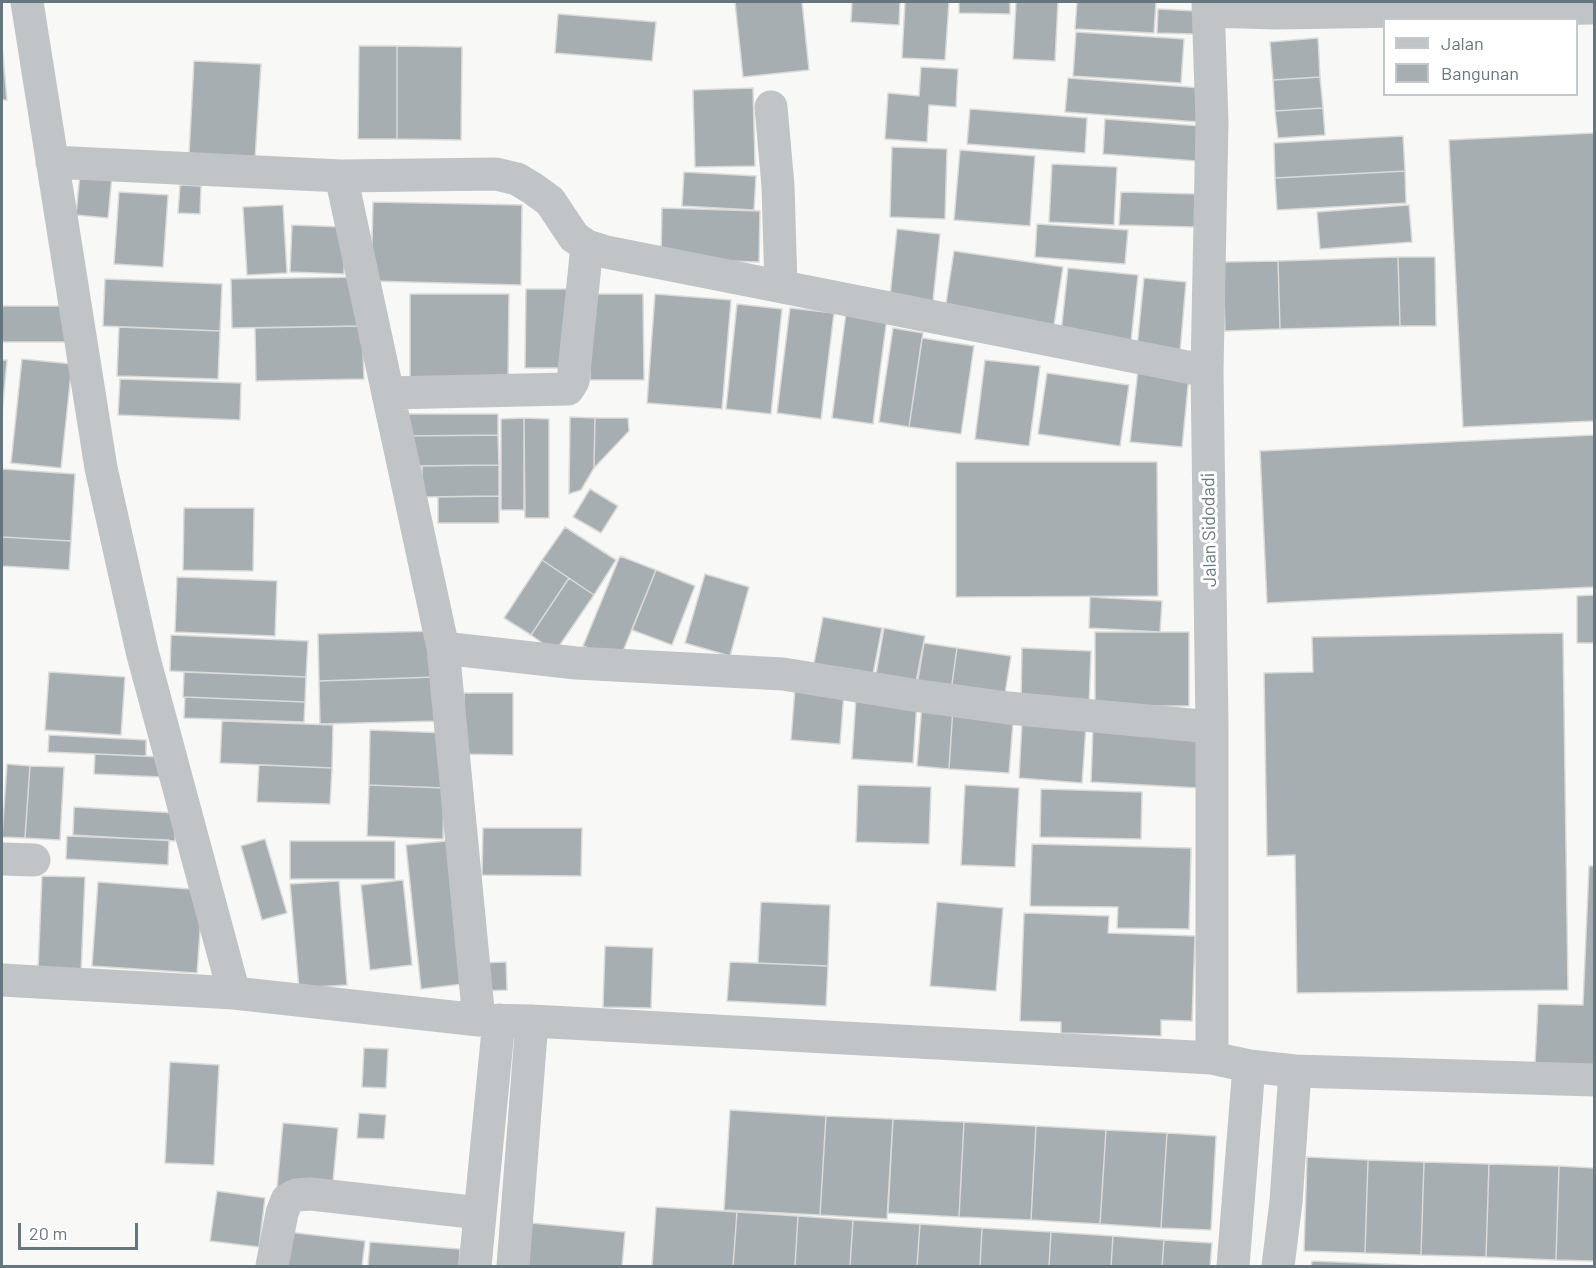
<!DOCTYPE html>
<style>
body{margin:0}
#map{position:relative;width:1596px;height:1268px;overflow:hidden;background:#f8f8f6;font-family:Barlow,sans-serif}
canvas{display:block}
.frame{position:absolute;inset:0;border:3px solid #66767e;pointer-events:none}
.legend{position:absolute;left:1383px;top:18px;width:195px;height:78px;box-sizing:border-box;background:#fff;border:2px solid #c2c8cb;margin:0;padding:8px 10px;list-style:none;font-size:18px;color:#66767e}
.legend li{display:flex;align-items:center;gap:12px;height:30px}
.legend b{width:30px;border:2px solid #c2c8cb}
.scale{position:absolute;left:18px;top:1223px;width:120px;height:27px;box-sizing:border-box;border:3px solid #66767e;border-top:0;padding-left:8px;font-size:18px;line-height:21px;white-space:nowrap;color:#66767e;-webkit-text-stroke:4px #fff;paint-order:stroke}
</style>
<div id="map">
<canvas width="1596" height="1268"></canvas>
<div class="frame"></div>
<ul class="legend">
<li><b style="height:8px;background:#c0c4c7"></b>Jalan</li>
<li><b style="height:16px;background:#a6aeb2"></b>Bangunan</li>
</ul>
<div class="scale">20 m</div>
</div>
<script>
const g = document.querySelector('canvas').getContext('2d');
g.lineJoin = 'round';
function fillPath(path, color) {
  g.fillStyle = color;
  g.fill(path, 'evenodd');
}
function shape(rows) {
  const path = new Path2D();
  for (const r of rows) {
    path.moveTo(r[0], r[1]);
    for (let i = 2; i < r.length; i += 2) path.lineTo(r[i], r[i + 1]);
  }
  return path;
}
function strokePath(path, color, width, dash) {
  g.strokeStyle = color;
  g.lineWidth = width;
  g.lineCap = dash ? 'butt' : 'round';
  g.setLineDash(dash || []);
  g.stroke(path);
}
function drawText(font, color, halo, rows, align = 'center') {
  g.font = font + ' Barlow,sans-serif';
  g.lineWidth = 6;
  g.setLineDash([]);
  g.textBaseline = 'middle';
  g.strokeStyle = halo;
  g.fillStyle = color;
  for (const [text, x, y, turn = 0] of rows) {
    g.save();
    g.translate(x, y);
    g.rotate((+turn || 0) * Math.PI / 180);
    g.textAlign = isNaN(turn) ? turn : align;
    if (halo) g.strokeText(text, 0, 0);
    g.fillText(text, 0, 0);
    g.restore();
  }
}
const building = shape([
 [735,2,802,2,809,70,743,77,735,2],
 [852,2,900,2,899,25,851,22,852,2],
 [905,2,949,2,945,60,902,58,905,2],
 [959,2,1010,2,1010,14,959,13,959,2],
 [1016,2,1058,2,1055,61,1013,59,1016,2],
 [1077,2,1156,2,1154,33,1075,29,1077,2],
 [1158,9,1195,11,1194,34,1157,33,1158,9],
 [558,14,656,22,652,61,555,53,558,14],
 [1076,32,1184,39,1181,83,1073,76,1076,32],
 [1318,38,1320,77,1273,80,1270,42,1318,38],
 [2,46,7,100,2,100,2,46],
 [359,46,397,46,397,139,358,139,359,46],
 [397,46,462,47,461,140,397,139,397,46],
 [194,61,261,64,255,159,189,155,194,61],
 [921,67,958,69,956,107,929,105,927,142,885,139,888,93,919,96,921,67],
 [1320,77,1323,108,1275,111,1273,80,1320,77],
 [1068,78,1202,88,1199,122,1065,112,1068,78],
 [753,88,755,166,695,167,693,90,753,88],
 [1323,108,1325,135,1278,138,1275,111,1323,108],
 [970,109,1087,118,1085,153,967,144,970,109],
 [1105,119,1200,126,1197,161,1103,154,1105,119],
 [1594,133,1594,421,1463,427,1449,140,1594,133],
 [1403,136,1405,171,1275,178,1274,143,1403,136],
 [892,147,947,149,945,219,890,217,892,147],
 [960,150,1035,156,1030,226,954,220,960,150],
 [1052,164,1117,167,1114,225,1049,222,1052,164],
 [1405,171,1406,203,1277,210,1275,178,1405,171],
 [684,172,756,176,754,210,682,206,684,172],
 [80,173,112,176,108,218,76,215,80,173],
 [180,185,201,186,200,214,178,213,180,185],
 [119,192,168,195,163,267,114,264,119,192],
 [1121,192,1197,194,1196,227,1119,225,1121,192],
 [373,202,522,205,521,285,371,281,373,202],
 [283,205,287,273,247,275,243,207,283,205],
 [1409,205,1412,242,1320,249,1317,212,1409,205],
 [662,208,760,211,759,262,661,259,662,208],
 [1037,224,1128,230,1125,264,1035,257,1037,224],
 [292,225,345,227,344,274,290,272,292,225],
 [897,229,940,234,933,301,890,296,897,229],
 [954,251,1063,267,1054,325,945,310,954,251],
 [1398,257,1400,326,1280,329,1278,261,1398,257],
 [1398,257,1435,257,1436,326,1400,326,1398,257],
 [1278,261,1280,329,1225,331,1223,262,1278,261],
 [1068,268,1138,275,1131,341,1061,333,1068,268],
 [361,277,362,326,232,328,231,279,361,277],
 [1144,278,1186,282,1180,352,1137,348,1144,278],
 [105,279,222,284,220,331,103,326,105,279],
 [526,289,575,289,574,368,525,368,526,289],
 [410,294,509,294,508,380,410,379,410,294],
 [590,294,643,294,644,380,590,380,590,294],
 [655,294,731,300,722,409,647,403,655,294],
 [737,304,782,309,771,414,726,409,737,304],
 [2,306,74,306,75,342,2,342,2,306],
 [790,308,834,313,821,419,777,413,790,308],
 [846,313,887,318,873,424,832,418,846,313],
 [362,326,364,379,256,381,255,328,362,326],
 [119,327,220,331,218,379,117,376,119,327],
 [893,328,923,333,909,427,879,422,893,328],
 [922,338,974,346,961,434,909,427,922,338],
 [22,359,72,364,61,468,11,463,22,359],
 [2,360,7,360,2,414,2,360],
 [985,360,1040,366,1029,446,975,439,985,360],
 [1138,370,1189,376,1182,447,1130,442,1138,370],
 [1047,373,1129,385,1120,446,1038,434,1047,373],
 [120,379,241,383,240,420,118,415,120,379],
 [408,414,498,414,498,435,408,436,408,414],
 [570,417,595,418,594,468,581,490,569,494,570,417],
 [524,418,524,510,501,510,501,419,524,418],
 [524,418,549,419,549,518,525,518,524,418],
 [595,418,628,418,629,431,594,468,595,418],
 [498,435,499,465,408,466,408,436,498,435],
 [1594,435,1594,587,1267,603,1260,451,1594,435],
 [956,462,1157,462,1158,596,956,597,956,462],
 [499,465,499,496,422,497,422,466,499,465],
 [2,469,75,474,71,541,2,537,2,469],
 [590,489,618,506,601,533,573,517,590,489],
 [499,496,499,523,438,523,438,497,499,496],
 [184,508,254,508,253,571,183,570,184,508],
 [565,527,616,560,594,595,542,560,565,527],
 [2,537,71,541,69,570,2,566,2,537],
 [620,556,656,570,619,661,583,646,620,556],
 [542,560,569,578,531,635,504,618,542,560],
 [656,570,695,586,672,645,632,630,656,570],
 [705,574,749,587,730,656,685,643,705,574],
 [177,577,277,581,275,636,175,632,177,577],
 [569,578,594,595,555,652,531,635,569,578],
 [1594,595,1594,643,1577,643,1577,596,1594,595],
 [1090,597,1162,601,1160,632,1089,628,1090,597],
 [823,617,882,628,872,679,813,668,823,617],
 [884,628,925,636,915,687,875,680,884,628],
 [435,631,436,677,319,681,318,634,435,631],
 [1095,632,1189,632,1189,706,1095,706,1095,632],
 [1563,633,1568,990,1297,993,1295,855,1267,856,1264,673,1313,672,1312,637,1563,633],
 [171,635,308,641,306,677,170,671,171,635],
 [924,643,957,648,951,691,917,686,924,643],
 [957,648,1011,656,1004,700,951,691,957,648],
 [1022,648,1091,651,1089,706,1021,703,1022,648],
 [49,672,125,677,121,735,45,730,49,672],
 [184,672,306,677,305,702,183,697,184,672],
 [436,677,438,721,320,724,319,681,436,677],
 [795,688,844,692,840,744,791,740,795,688],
 [464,693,513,693,513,755,463,754,464,693],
 [185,697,305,702,304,722,184,718,185,697],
 [856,697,917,701,913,763,852,759,856,697],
 [922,704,953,707,949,769,917,766,922,704],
 [953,707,1014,711,1009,773,949,769,953,707],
 [222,721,333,725,332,768,220,763,222,721],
 [1022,723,1086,727,1082,783,1019,778,1022,723],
 [1093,727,1201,733,1199,788,1091,782,1093,727],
 [370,730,446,733,444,788,369,785,370,730],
 [49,735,146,740,146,756,48,752,49,735],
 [95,754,162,757,161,777,94,774,95,754],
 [7,764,30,766,25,838,2,837,7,764],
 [259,765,332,768,330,804,257,802,259,765],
 [30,766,64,767,60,840,25,838,30,766],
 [369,785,444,788,443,839,367,836,369,785],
 [858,785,931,787,929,844,856,842,858,785],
 [965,785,1019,788,1015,867,961,865,965,785],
 [1041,789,1142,792,1141,839,1040,837,1041,789],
 [74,807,176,813,175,841,73,835,74,807],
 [483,828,582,828,581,876,482,875,483,828],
 [67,836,169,840,168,865,66,859,67,836],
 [265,839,287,913,262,920,241,846,265,839],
 [456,840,471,983,421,989,406,845,456,840],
 [290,841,395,841,395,879,290,879,290,841],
 [1032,844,1191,848,1189,929,1117,928,1118,907,1030,906,1032,844],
 [1589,866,1594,866,1594,1066,1535,1064,1538,1004,1583,1005,1589,866],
 [42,876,85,877,81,973,38,971,42,876],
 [403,880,412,965,370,970,361,885,403,880],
 [339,881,347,985,299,988,290,884,339,881],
 [98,882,203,890,197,973,92,966,98,882],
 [761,902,830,905,828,966,758,963,761,902],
 [937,902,1003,908,996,991,930,986,937,902],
 [1024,913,1109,916,1108,933,1195,936,1192,1021,1161,1020,1161,1036,1061,1033,1061,1022,1020,1021,1024,913],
 [605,946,653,948,651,1008,603,1007,605,946],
 [506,962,507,990,481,991,480,963,506,962],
 [730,962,828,966,826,1006,727,1001,730,962],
 [364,1048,388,1049,386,1088,362,1087,364,1048],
 [170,1062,219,1065,214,1165,165,1163,170,1062],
 [730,1110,826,1116,820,1215,724,1210,730,1110],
 [359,1113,386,1115,384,1139,357,1138,359,1113],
 [826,1116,893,1119,887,1219,820,1215,826,1116],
 [893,1119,964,1122,959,1217,888,1213,893,1119],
 [964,1122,1036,1126,1031,1220,959,1217,964,1122],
 [283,1123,338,1128,332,1192,277,1188,283,1123],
 [1036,1126,1106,1130,1100,1224,1031,1220,1036,1126],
 [1106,1130,1167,1133,1161,1228,1100,1224,1106,1130],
 [1167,1133,1216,1136,1211,1230,1161,1228,1167,1133],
 [1307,1157,1368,1160,1365,1253,1304,1251,1307,1157],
 [1368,1160,1424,1162,1421,1255,1365,1253,1368,1160],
 [1424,1162,1489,1164,1486,1257,1421,1255,1424,1162],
 [1489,1164,1559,1166,1556,1260,1486,1257,1489,1164],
 [1559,1166,1594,1168,1594,1261,1556,1260,1559,1166],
 [217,1191,265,1198,259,1247,210,1241,217,1191],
 [656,1207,737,1212,733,1266,652,1266,656,1207],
 [737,1212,798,1216,795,1266,733,1266,737,1212],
 [798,1216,853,1220,850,1266,795,1266,798,1216],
 [853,1220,920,1224,917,1266,850,1266,853,1220],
 [531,1223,625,1232,622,1266,528,1266,531,1223],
 [920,1224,982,1228,980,1266,917,1266,920,1224],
 [982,1228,1051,1232,1049,1266,980,1266,982,1228],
 [288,1232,365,1241,362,1266,284,1266,288,1232],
 [1051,1232,1113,1236,1111,1266,1049,1266,1051,1232],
 [1113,1236,1164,1240,1162,1266,1111,1266,1113,1236],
 [1164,1240,1212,1243,1210,1266,1162,1266,1164,1240],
 [370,1242,460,1249,459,1266,368,1266,370,1242],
 [1312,1261,1427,1266,1311,1266,1312,1261]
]);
fillPath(building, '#a6aeb2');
strokePath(building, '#dadad8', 1.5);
strokePath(shape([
 [27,2,101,468,142,651,234,993],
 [1208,2,1212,122,1207,371,1212,727,1212,1058],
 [1209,11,1276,13,1594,8],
 [771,107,778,186,781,286],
 [52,162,341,176,496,174,517,179,532,188,550,201,574,237,587,246,606,252,1207,371],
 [341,176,443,648,479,1020],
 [388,393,568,389,573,381,587,246],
 [443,648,576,663,783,674,913,695,1008,708,1212,727],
 [2,859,34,860],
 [2,980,234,993,479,1020,532,1021,1212,1058,1249,1066,1295,1071,1594,1080],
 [272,1266,282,1213,287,1200,296,1195,311,1194,480,1213],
 [475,1266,499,1020],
 [513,1266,532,1021],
 [1233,1266,1249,1066],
 [1278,1266,1286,1202,1295,1071]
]), '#c0c4c7', 33);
drawText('18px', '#66767e', '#fff', [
 ["Jalan Sidodadi",1209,530,-91]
]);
</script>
